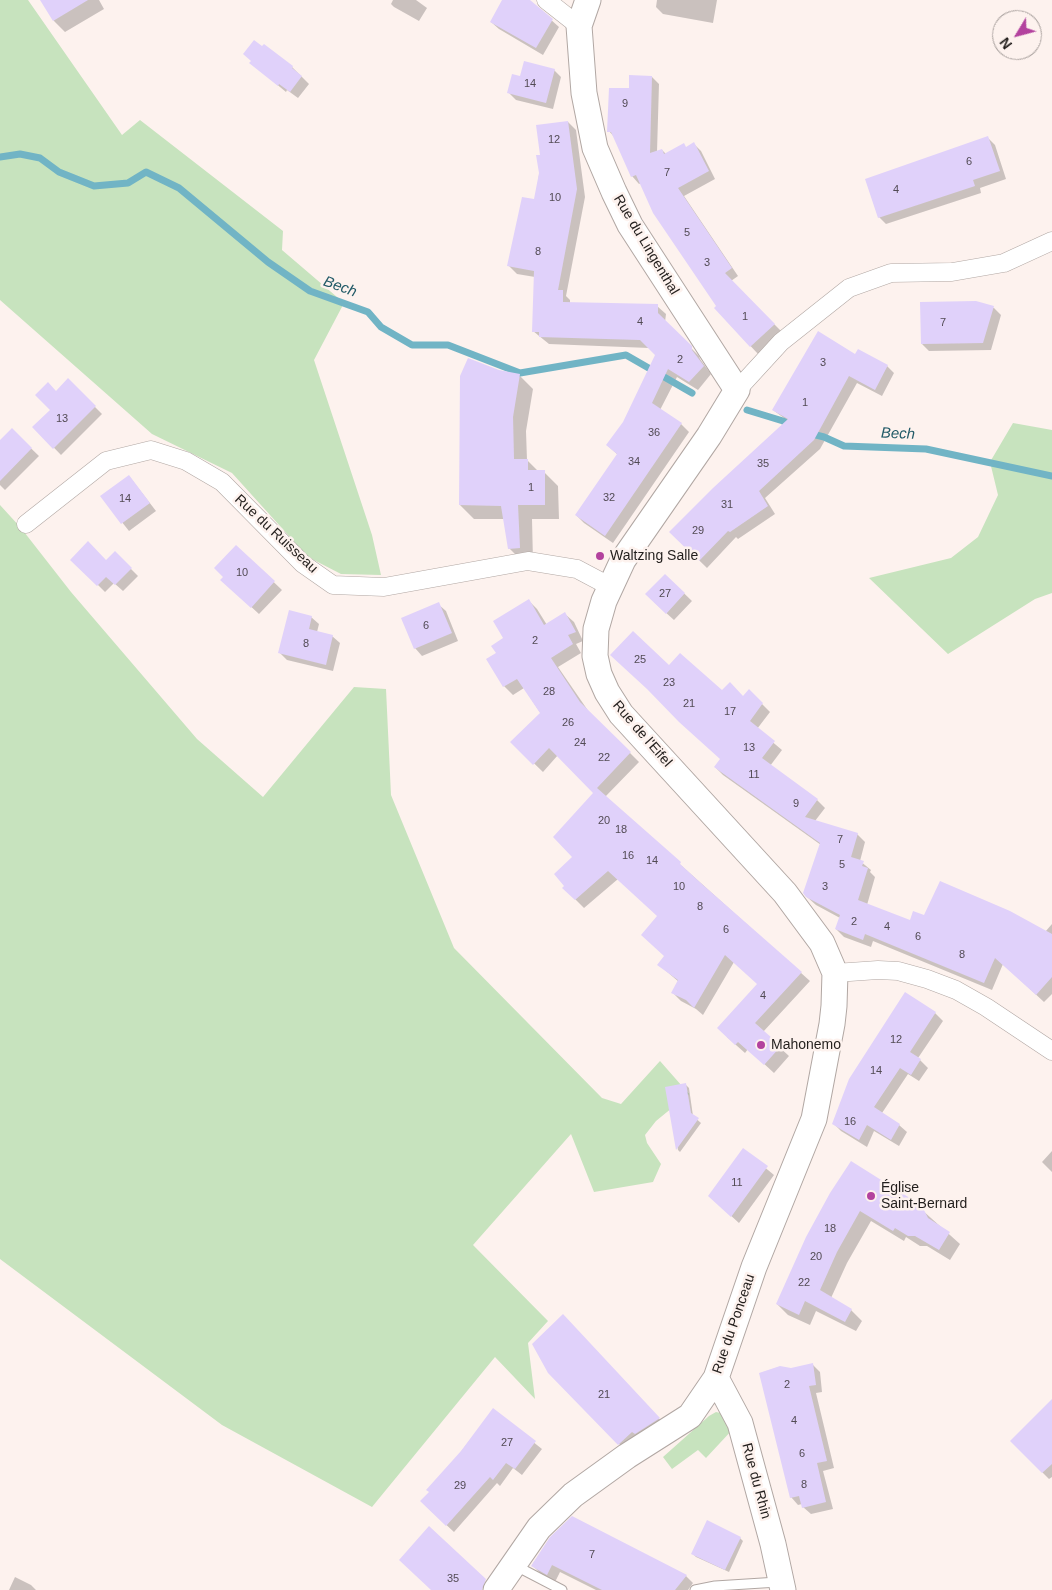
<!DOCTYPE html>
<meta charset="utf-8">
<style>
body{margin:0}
#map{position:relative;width:1052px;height:1590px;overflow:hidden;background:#fdf2ee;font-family:Helvetica,sans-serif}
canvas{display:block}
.north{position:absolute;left:992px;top:10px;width:50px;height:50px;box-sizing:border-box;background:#fdf2ee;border:1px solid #a59d9a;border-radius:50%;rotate:233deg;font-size:14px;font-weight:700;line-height:20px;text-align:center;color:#221e1c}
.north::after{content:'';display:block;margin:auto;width:18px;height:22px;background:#b3429e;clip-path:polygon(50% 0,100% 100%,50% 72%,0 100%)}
</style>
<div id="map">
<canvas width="1052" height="1590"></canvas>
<div class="north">N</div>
</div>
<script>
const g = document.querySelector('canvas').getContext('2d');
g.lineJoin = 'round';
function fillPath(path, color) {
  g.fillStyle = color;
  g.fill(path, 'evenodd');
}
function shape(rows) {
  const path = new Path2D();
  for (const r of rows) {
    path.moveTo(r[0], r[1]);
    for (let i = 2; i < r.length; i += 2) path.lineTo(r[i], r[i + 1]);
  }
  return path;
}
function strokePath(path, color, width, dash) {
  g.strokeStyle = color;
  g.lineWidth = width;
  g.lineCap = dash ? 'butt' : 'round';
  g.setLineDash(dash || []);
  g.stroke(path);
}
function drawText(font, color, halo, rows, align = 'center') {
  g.font = font + ' Helvetica,sans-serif';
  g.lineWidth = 5;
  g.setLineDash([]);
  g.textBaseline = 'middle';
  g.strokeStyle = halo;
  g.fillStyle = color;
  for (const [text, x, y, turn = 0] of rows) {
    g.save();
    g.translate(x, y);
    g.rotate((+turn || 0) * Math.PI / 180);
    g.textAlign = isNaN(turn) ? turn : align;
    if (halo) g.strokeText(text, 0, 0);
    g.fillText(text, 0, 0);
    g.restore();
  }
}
fillPath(shape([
 [0,0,28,0,122,135,140,120,283,231,282,250,344,303,314,360,372,535,381,575,341,574,308,557,232,473,152,434,0,300],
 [1013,423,1052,430,1052,593,1035,599,948,654,869,578,951,558,978,537,998,495,990,462],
 [0,505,21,528,71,592,197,739,263,797,354,687,386,689,391,795,454,948,602,1098,621,1104,660,1061,689,1094,656,1121,645,1135,647,1143,661,1164,653,1182,594,1192,571,1134,473,1245,548,1321,528,1343,535,1399,495,1357,372,1507,222,1425,0,1259],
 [716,1412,725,1414,733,1429,706,1458,698,1450,672,1469,663,1457,709,1416]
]), '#c7e3be');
fillPath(shape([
 [42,0,99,0,104,9,65,32,54,21],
 [393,0,416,0,427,8,419,21,394,7,391,4],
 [503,0,529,0,559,27,543,55,499,29,491,22],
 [657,0,717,0,713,23,663,14,656,7],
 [251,63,292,67,309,84,298,98,287,90,286,92],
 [554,70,561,77,553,109,516,100,508,92,521,78],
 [652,77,659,84,657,152,662,150,666,154,687,148,694,144,701,151,715,179,684,196,738,276,731,281,782,332,758,354,715,308,718,306,641,183,639,184,632,176,615,138,609,131,630,90],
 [568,122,576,130,585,197,566,296,570,300,570,303,657,306,666,314,665,322,699,356,700,359,711,374,698,390,677,377,660,410,681,424,689,432,613,543,584,523,576,515,618,455,607,445,624,423,656,355,649,348,549,344,533,331,535,277,517,274,509,266,535,200,542,156],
 [987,137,995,145,1006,179,980,188,981,193,886,224,879,217],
 [976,302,994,308,1001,315,991,350,929,351,922,344],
 [856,356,887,366,894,373,882,396,857,383,820,449,765,498,775,514,738,539,736,537,707,568,670,532,788,421,773,410],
 [499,371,519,375,533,389,526,431,527,460,539,472,544,472,558,486,559,519,532,519,533,561,523,562,509,548,504,519,474,519,460,505],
 [68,380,102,414,61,455,34,427,51,410,56,392],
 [12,430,39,456,5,490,0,485,0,442],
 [129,476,156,511,129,531,102,497],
 [236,546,282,590,259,614,222,580],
 [115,553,138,576,123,591,114,583,105,592,72,559,106,562],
 [665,575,692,601,674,620,654,602],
 [529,601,537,609,547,625,565,614,574,622,583,641,576,644,581,653,558,667,589,712,639,762,605,797,810,981,763,1032,789,1056,774,1073,748,1049,745,1053,727,1037,758,984,734,962,703,1015,696,1009,681,1001,672,992,679,982,659,965,665,956,659,916,618,879,584,908,564,888,595,793,558,755,543,772,512,742,541,714,524,688,513,695,504,686,487,659,497,653],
 [438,604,446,611,458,641,422,656,415,648],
 [311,617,319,624,317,632,332,636,340,643,333,671,287,660,280,653],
 [670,667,722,691,743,697,749,691,770,712,757,729,782,750,770,766,817,800,825,808,815,821,857,834,865,842,860,861,871,870,870,872,875,877,867,905,911,921,925,917,1045,932,1052,924,1052,994,1044,1002,1003,964,992,990,873,941,871,947,844,937,836,929,840,918,816,905,807,897,821,845,723,775,715,767,721,760],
 [905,994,935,1013,943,1021,918,1058,928,1068,919,1081,908,1074,882,1113,899,1125,907,1132,899,1146,874,1131,867,1147,841,1131,833,1123],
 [685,1084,689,1088,693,1116,701,1123,680,1152,678,1150,667,1088],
 [744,1150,774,1175,739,1223,718,1204],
 [1052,1151,1052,1172,1042,1162],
 [831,1194,912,1201,960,1244,950,1260,927,1246,920,1246,906,1237,904,1241,871,1221,847,1263,831,1298,851,1310,862,1321,856,1331,816,1311,810,1325,788,1315,777,1304],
 [570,1324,666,1426,626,1451,549,1372],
 [813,1365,820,1372,822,1392,816,1393,834,1468,823,1471,833,1509,811,1514,803,1507,802,1504,798,1505,791,1497,791,1370],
 [1052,1401,1052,1477,1049,1479,1011,1441],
 [493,1410,542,1449,522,1475,513,1468,500,1486,497,1483,454,1532,428,1508,430,1492],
 [551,1538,686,1576,693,1583,688,1590,596,1590,560,1572,555,1582,540,1573,532,1565],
 [740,1538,743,1541,729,1572,696,1557,693,1554],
 [15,1577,31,1585,36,1590,9,1590]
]), '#0003');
strokePath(shape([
 [0,157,20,154,40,158,59,172,94,186,128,183,146,172,179,188,268,262,310,291,368,312,381,327,412,345,448,345,520,373,626,355,692,393],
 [747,410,783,421,791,426],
 [808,433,824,437,844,446,926,449,1052,476]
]), '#71b4c5', 7);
fillPath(shape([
 [40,0,88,0,53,21],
 [502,0,530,0,553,19,536,48,490,22],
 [254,40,262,46,264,44,293,66,292,68,302,76,290,92,279,84,278,86,249,63,251,61,243,54],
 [524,61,555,69,546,103,507,93,512,74,520,76],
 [629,75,652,76,650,153,662,149,664,154,684,143,686,147,694,142,709,171,678,188,732,268,725,273,775,324,750,347,714,308,716,306,653,213,636,175,631,177,611,132,607,132,609,88,629,88],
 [568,121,577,189,558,290,563,290,563,302,658,304,658,313,692,346,692,350,704,366,689,382,668,369,652,403,682,423,605,536,575,515,617,454,606,445,623,422,655,355,640,340,539,337,539,332,532,332,534,271,507,266,522,197,534,199,539,173,536,155,540,155,536,125],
 [988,136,1000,171,973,180,975,186,878,218,865,179],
 [976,301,994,306,983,343,921,344,920,302],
 [818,331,855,354,858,349,888,365,875,390,849,376,814,440,759,491,768,506,730,532,728,531,699,561,669,532,713,488,788,419,772,410],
 [468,358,499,370,520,374,513,417,514,459,528,459,528,470,545,470,545,505,518,505,520,548,508,549,501,506,459,505,460,376],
 [68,378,96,406,53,449,32,427,50,410,35,395,48,382,56,391],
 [12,428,32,448,0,481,0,440],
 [129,475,150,503,121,524,100,496],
 [88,541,106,560,115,551,132,568,115,585,106,577,97,586,70,560],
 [236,545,275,581,251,608,220,580,223,577,214,568],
 [665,574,685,593,666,614,645,594],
 [529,599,544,625,565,612,576,632,568,635,573,644,551,658,580,702,631,752,597,788,681,862,680,864,703,885,802,972,755,1023,781,1046,764,1065,738,1042,735,1045,717,1028,757,984,725,955,694,1008,686,1000,671,993,678,980,657,965,664,956,641,935,657,916,608,871,575,900,562,888,564,886,554,874,572,857,553,837,593,793,549,748,533,765,510,742,540,713,517,679,503,687,486,659,496,653,491,646,503,638,493,621],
 [439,602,452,633,414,649,401,618],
 [289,610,312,616,309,629,333,635,326,665,278,653],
 [633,631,669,665,680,653,722,690,730,682,743,696,749,689,763,703,750,721,775,741,762,758,818,799,805,817,858,833,851,857,864,861,862,866,868,868,858,900,910,920,913,911,924,915,940,881,1010,911,1052,934,1052,977,1036,995,995,958,984,983,865,934,863,940,835,929,840,915,806,897,803,893,820,843,714,767,720,759,679,722,647,689,610,655],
 [905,992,936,1012,910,1052,921,1059,911,1075,900,1068,874,1107,900,1124,891,1140,867,1125,859,1140,832,1124,849,1079],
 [686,1083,691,1113,699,1118,676,1150,665,1087],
 [743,1148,768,1166,731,1217,708,1196],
 [851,1161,913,1200,911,1202,924,1210,928,1218,950,1232,939,1250,915,1236,908,1236,895,1228,893,1231,860,1211,837,1252,820,1290,852,1309,845,1322,805,1301,799,1315,776,1304,806,1237,830,1193],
 [563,1314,660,1418,635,1434,632,1432,618,1445,548,1373,532,1344],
 [813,1363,816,1385,809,1386,827,1461,817,1463,826,1502,802,1508,799,1496,790,1498,759,1373,780,1366,791,1368],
 [1052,1399,1052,1464,1042,1473,1010,1441],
 [493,1408,536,1441,515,1469,506,1463,493,1480,490,1477,446,1526,420,1501,429,1492,426,1490,461,1451],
 [572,1516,687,1575,675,1590,602,1590,552,1565,547,1575,531,1566,550,1537],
 [707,1520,741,1537,725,1570,691,1554],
 [429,1526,486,1579,482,1590,431,1590,399,1560]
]), '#e0d1fa');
const lane = shape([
 [516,1566,562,1590],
 [695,1590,715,1586,778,1582]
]);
const street = shape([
 [546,0,579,26],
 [737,390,781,342,849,288,891,273,952,272,1004,263,1052,241],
 [26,524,106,461,151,450,186,461,222,482,303,564,333,585,384,587,528,561,577,569,611,587],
 [835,973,878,970,898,971,927,979,956,990,986,1007,1052,1051]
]);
const secondary = shape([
 [716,1378,740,1423,773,1544,783,1590],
 [496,1590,539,1528,573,1495,627,1456,690,1416,716,1378,754,1267,814,1119,832,1024,834,1006,835,973,822,943,785,893,621,714,607,692,599,674,595,656,596,629,604,601,623,560,709,436,737,390,630,225,614,192,595,148,584,93,579,26,588,0]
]);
strokePath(lane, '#b1a7a3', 11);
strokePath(street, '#b1a7a3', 19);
strokePath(secondary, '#b1a7a3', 27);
strokePath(lane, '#fff', 9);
strokePath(street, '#fff', 18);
strokePath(secondary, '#fff', 25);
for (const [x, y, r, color] of [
 [600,556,5,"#b3429e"],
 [761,1045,5,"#b3429e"],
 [871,1196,5,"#b3429e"]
]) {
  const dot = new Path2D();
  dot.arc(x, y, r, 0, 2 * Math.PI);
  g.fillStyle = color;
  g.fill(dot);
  strokePath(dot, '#fdf2ee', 2);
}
drawText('11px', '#524b54', null, [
 ["14",530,84],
 ["9",625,104],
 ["12",554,140],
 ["6",969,162],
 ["7",667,173],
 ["4",896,190],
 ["10",555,198],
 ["5",687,233],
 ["8",538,252],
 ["3",707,263],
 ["1",745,317],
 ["4",640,322],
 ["7",943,323],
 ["2",680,360],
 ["3",823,363],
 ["1",805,403],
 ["13",62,419],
 ["36",654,433],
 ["34",634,462],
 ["35",763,464],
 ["1",531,488],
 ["32",609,498],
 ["14",125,499],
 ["31",727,505],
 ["29",698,531],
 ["10",242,573],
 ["27",665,594],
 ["6",426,626],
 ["2",535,641],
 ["8",306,644],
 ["25",640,660],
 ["23",669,683],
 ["28",549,692],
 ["21",689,704],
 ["17",730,712],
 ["26",568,723],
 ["24",580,743],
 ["13",749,748],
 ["22",604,758],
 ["11",754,775],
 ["9",796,804],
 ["20",604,821],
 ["18",621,830],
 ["7",840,840],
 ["16",628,856],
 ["14",652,861],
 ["5",842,865],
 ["10",679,887],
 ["3",825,887],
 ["8",700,907],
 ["2",854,922],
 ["4",887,927],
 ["6",726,930],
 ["6",918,937],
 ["8",962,955],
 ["4",763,996],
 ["12",896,1040],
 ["14",876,1071],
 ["16",850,1122],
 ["11",737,1183],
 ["18",830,1229],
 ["20",816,1257],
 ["22",804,1283],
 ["2",787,1385],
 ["21",604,1395],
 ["4",794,1421],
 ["27",507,1443],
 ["6",802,1454],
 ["8",804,1485],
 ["29",460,1486],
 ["7",592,1555],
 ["35",453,1579]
]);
drawText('14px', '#221e1c', '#fdf2ee', [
 ["Rue du Lingenthal",646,245,59],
 ["Rue du Ruisseau",276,534,43],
 ["Rue de l'Eifel",642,734,49],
 ["Rue du Ponceau",734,1324,-71],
 ["Rue du Rhin",756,1481,75]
]);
drawText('14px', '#221e1c', '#fdf2ee', [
 ["Waltzing Salle",610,556],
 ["Mahonemo",771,1045],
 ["Église",881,1188],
 ["Saint-Bernard",881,1204]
], 'left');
drawText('italic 15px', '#235b68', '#fdf2ee', [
 ["Bech",340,287,20],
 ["Bech",898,434,2]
]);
</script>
